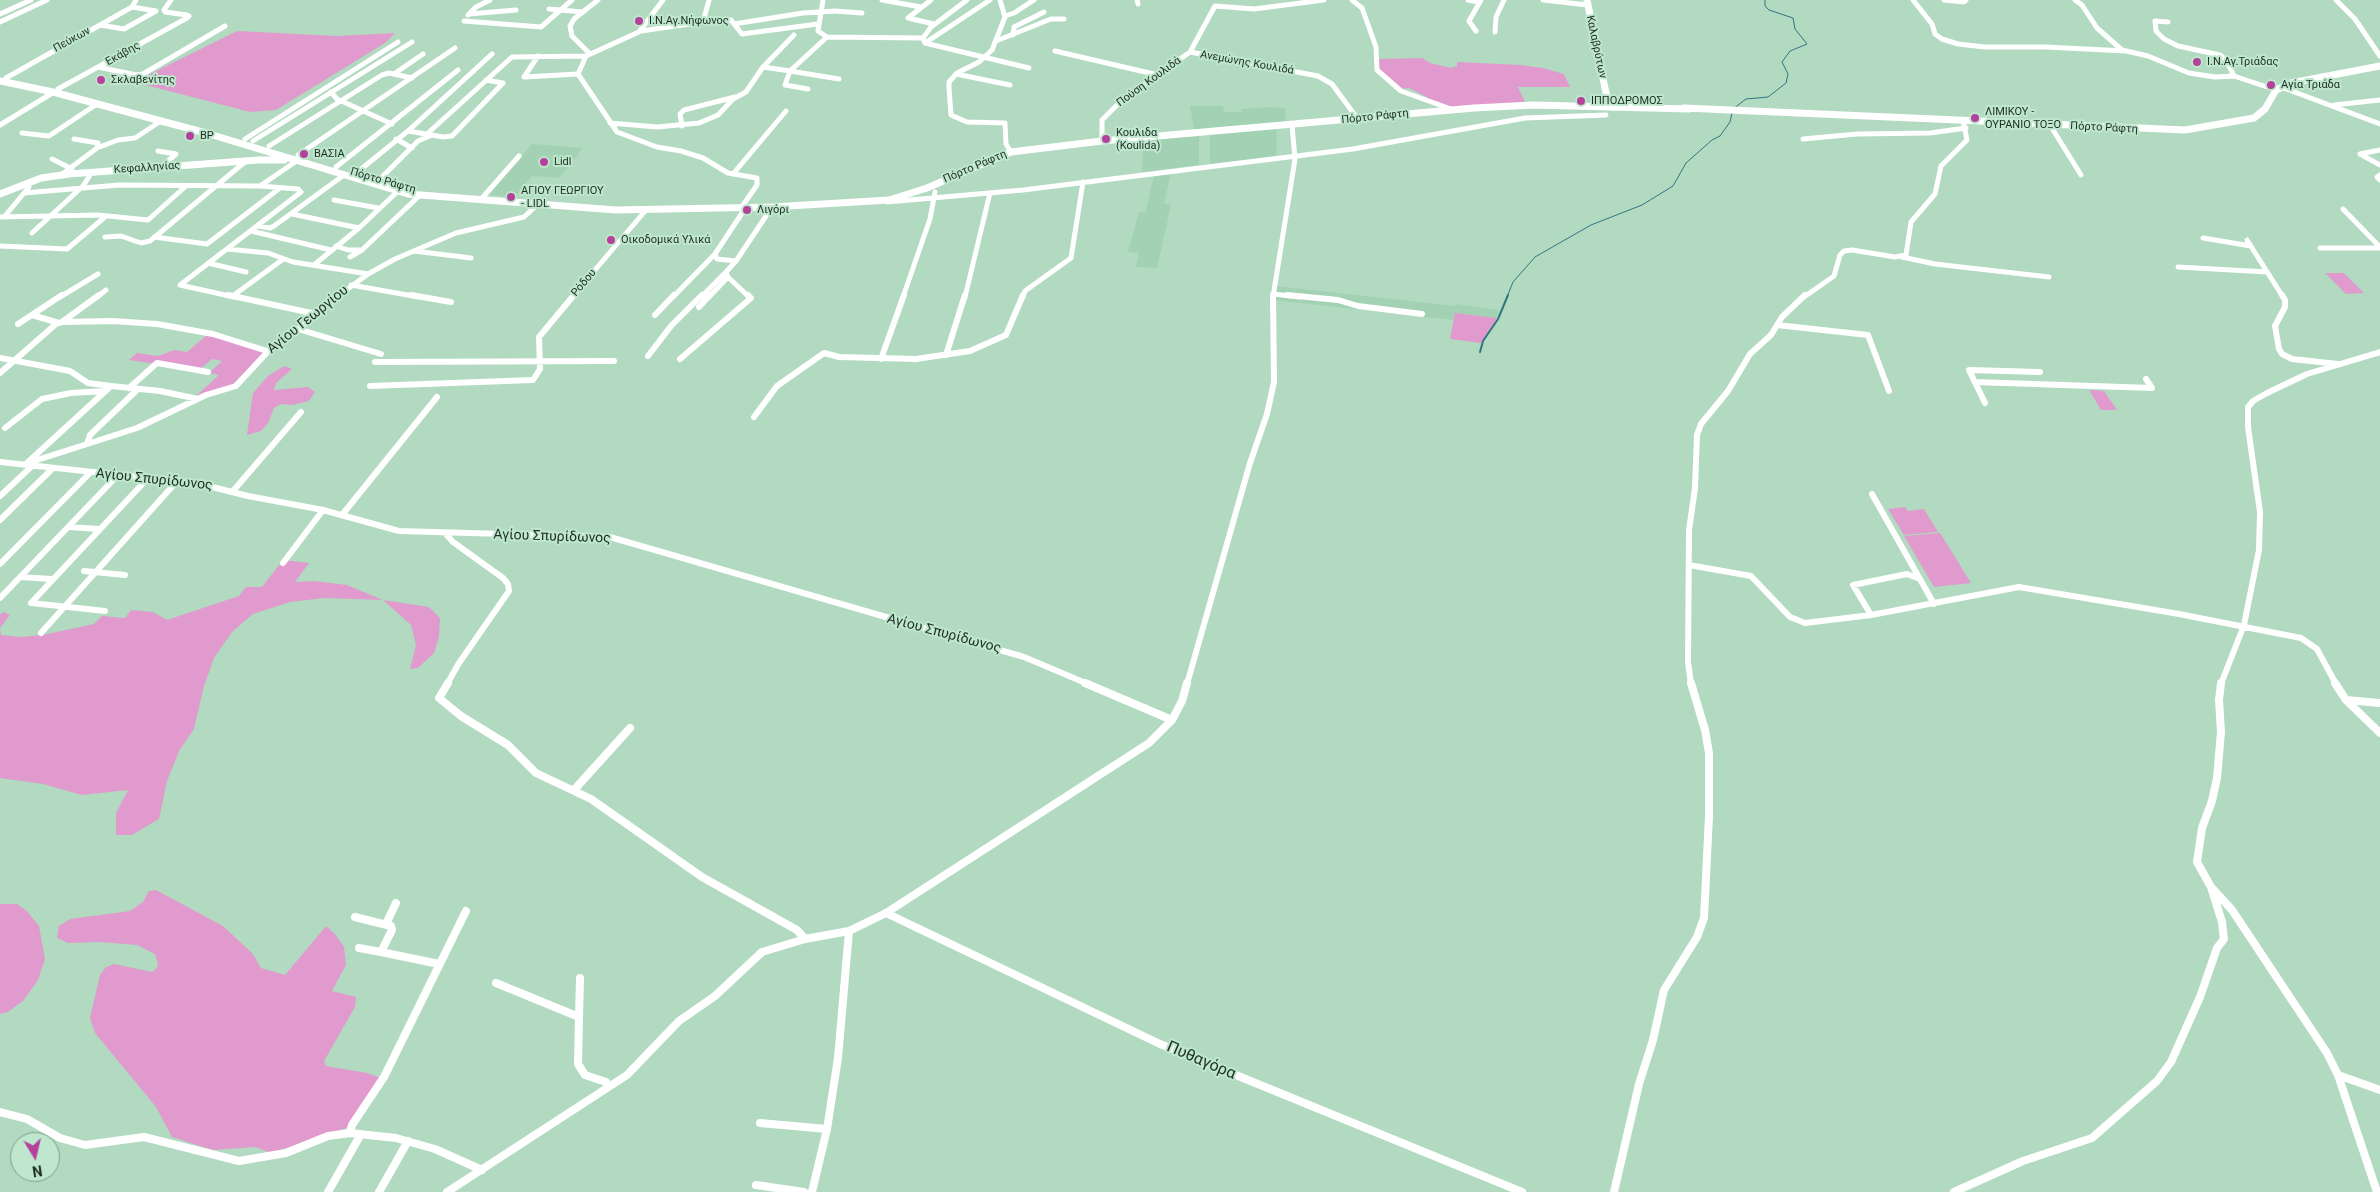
<!DOCTYPE html>
<meta charset="utf-8">
<style>
body{margin:0}
#map{position:relative;width:2380px;height:1192px;overflow:hidden;background:#b1dac0;font-family:Roboto,sans-serif}
canvas{display:block}
.north{position:absolute;left:10px;top:1132px;width:50px;height:50px;box-sizing:border-box;background:#bee7cd;border:1px solid #7e9d89;border-radius:50%;rotate:171deg;font-size:14px;font-weight:700;line-height:20px;text-align:center;color:#1e2e24}
.north::after{content:'';display:block;margin:auto;width:18px;height:22px;background:#b4429c;clip-path:polygon(50% 0,100% 100%,50% 72%,0 100%)}
</style>
<div id="map">
<canvas width="2380" height="1192"></canvas>
<div class="north">N</div>
</div>
<script>
const g = document.querySelector('canvas').getContext('2d');
g.lineJoin = 'round';
function fillPath(path, color) {
  g.fillStyle = color;
  g.fill(path, 'evenodd');
}
function shape(rows) {
  const path = new Path2D();
  for (const r of rows) {
    path.moveTo(r[0], r[1]);
    for (let i = 2; i < r.length; i += 2) path.lineTo(r[i], r[i + 1]);
  }
  return path;
}
function strokePath(path, color, width, dash) {
  g.strokeStyle = color;
  g.lineWidth = width;
  g.lineCap = dash ? 'butt' : 'round';
  g.setLineDash(dash || []);
  g.stroke(path);
}
function drawText(font, color, halo, rows, align = 'center') {
  g.font = font + ' Roboto,sans-serif';
  g.lineWidth = 4;
  g.setLineDash([]);
  g.textBaseline = 'middle';
  g.strokeStyle = halo;
  g.fillStyle = color;
  for (const [text, x, y, turn = 0] of rows) {
    g.save();
    g.translate(x, y);
    g.rotate((+turn || 0) * Math.PI / 180);
    g.textAlign = isNaN(turn) ? turn : align;
    if (halo) g.strokeText(text, 0, 0);
    g.fillText(text, 0, 0);
    g.restore();
  }
}
fillPath(shape([
 [1190,106,1223,106,1224,112,1241,112,1241,109,1270,107,1285,108,1286,123,1194,130],
 [1277,128,1276,156,1210,164,1210,133],
 [1199,134,1199,165,1142,172,1143,139],
 [532,144,583,148,559,178,532,176,515,197,489,195],
 [1171,172,1164,204,1171,205,1157,268,1136,267,1139,253,1128,252,1139,212,1146,212,1154,174],
 [1275,286,1455,306,1456,304,1499,310,1497,318,1455,313,1454,320,1273,300]
]), '#a2d2b3');
fillPath(shape([
 [237,31,337,36,395,33,385,43,276,110,250,112,134,82],
 [1422,58,1430,63,1451,68,1457,66,1457,62,1520,65,1543,68,1564,74,1570,87,1518,87,1525,102,1451,108,1427,101,1427,97,1409,88,1399,89,1379,70,1379,59],
 [2325,273,2344,273,2364,293,2346,294],
 [1455,313,1497,318,1481,343,1450,339],
 [207,335,264,352,231,386,200,396,197,395,219,375,209,373,222,361,212,359,199,370,129,360,137,353,158,356,174,350,187,352],
 [284,366,292,369,276,383,274,390,308,387,315,392,309,401,292,405,281,404,274,408,268,423,261,431,247,435,253,393,268,376],
 [2089,390,2104,391,2117,410,2101,410],
 [1905,507,1908,511,1924,509,1938,532,1904,535,1888,509],
 [1940,533,1971,583,1934,587,1904,536],
 [283,560,309,563,295,582,314,581,347,585,383,600,429,607,440,618,439,637,434,653,418,668,410,669,416,645,411,625,383,600,324,598,290,602,253,614,232,632,214,658,204,686,194,729,179,751,167,781,159,819,132,835,116,835,116,813,128,790,82,795,43,784,0,778,0,615,3,612,10,615,0,628,1,635,21,637,42,635,94,624,102,616,125,618,131,610,153,612,167,620,239,596,246,587,262,587],
 [156,890,223,926,253,954,261,968,285,975,326,926,335,934,344,947,346,965,332,991,356,997,355,1007,324,1061,326,1066,367,1073,381,1078,346,1128,271,1153,256,1147,213,1150,172,1137,156,1107,95,1033,90,1018,100,975,106,967,114,964,152,972,157,968,158,963,155,954,137,945,99,942,68,943,57,938,59,926,70,919,130,911,143,902,149,891],
 [0,904,17,904,27,911,39,926,45,959,38,980,23,1001,8,1012,0,1014]
]), '#e19acd');
strokePath(shape([
 [1733,109,1746,99,1768,97,1786,83,1788,74,1782,62,1790,51,1807,44,1795,29,1793,18,1769,10,1765,6,1765,0],
 [1507,297,1513,282,1535,257,1591,225,1642,205,1673,186,1686,163,1712,140,1720,136,1730,122,1732,113]
]), '#327582', 1);
strokePath(shape([
 [1480,352,1483,341,1498,319,1508,295]
]), '#327582', 2);
strokePath(shape([
 [663,0,639,32,586,56,578,74,617,132,657,147,681,151,703,158,728,173,757,178,757,185,741,208],
 [882,0,921,7],
 [931,0,908,18,934,24],
 [967,0,931,27,923,38,925,43,1029,68],
 [1000,0,1005,17,992,50,979,62,957,73,949,82,949,88,951,115,967,122,1005,123,1006,144,1011,152],
 [1137,0,1138,4],
 [1324,0,1254,9,1215,6,1190,52,1318,76,1332,84,1357,118],
 [1352,0,1362,8,1376,47,1377,70,1401,91,1451,109],
 [1468,0,1479,2],
 [1543,0,1588,5],
 [1913,0,1932,24,1935,34,1942,39,1958,44,1985,47,2045,47,2126,51],
 [1944,0,1964,2,1966,0],
 [2075,0,2082,5,2097,28,2122,50,2148,56,2189,73,2215,77,2234,76,2276,90],
 [2336,0,2355,19,2380,56],
 [132,7,156,11],
 [549,9,583,12],
 [0,14,31,0],
 [469,14,516,10],
 [468,15,476,7,490,0],
 [1005,16,1014,13,1034,0],
 [464,21,541,27,572,0],
 [0,22,47,0],
 [703,22,731,20,742,34,818,24],
 [2168,22,2155,21,2156,31,2164,39,2178,46,2220,55,2226,60,2234,76],
 [734,24,803,13,835,11,862,13],
 [100,25,124,29,156,11],
 [641,31,703,22,709,0],
 [1476,31,1469,21,1481,0],
 [1495,32,1496,17,1504,0],
 [794,35,763,67,790,71,827,37,818,31,823,0],
 [1013,35,1014,27,1044,12],
 [827,37,923,38],
 [996,41,1051,19,1064,19],
 [925,43,990,0],
 [1055,51,1158,75],
 [589,53,572,36,570,26,574,19,598,0],
 [538,56,524,77,578,74],
 [98,67,136,75,143,74,225,26],
 [394,74,423,54],
 [956,74,1010,85],
 [6,78,132,7,136,0],
 [2281,87,2380,124],
 [58,89,187,18,189,16,187,15,165,12,164,10,171,0],
 [808,89,785,85,790,71,839,79],
 [331,92,337,99,392,124],
 [2334,105,2380,100],
 [610,123,657,127,699,123,718,115,733,99,746,92,763,67],
 [0,125,54,92],
 [2050,125,2081,175],
 [682,126,680,114,684,110,735,97],
 [408,131,443,137,452,136,503,83,486,80],
 [22,133,49,136,97,104],
 [428,133,512,57,586,56],
 [74,139,98,143,97,148],
 [245,139,398,42],
 [396,139,412,148],
 [1803,139,1857,134,1930,133,1966,128],
 [253,141,412,42],
 [1102,141,1102,120,1121,101,1190,52],
 [269,146,382,75,389,73,412,78],
 [2380,150,2360,154,2380,165],
 [158,151,176,154,161,167],
 [298,155,455,48],
 [52,159,72,169],
 [336,167,458,70],
 [355,174,408,131,492,54],
 [733,174,786,111],
 [61,175,97,148,118,140,135,138,161,121],
 [2380,175,2377,177,2380,180],
 [378,181,418,141,432,135],
 [28,184,29,187,24,193,119,185,260,186,298,160],
 [483,197,519,156],
 [334,200,378,208],
 [887,202,1023,190,1353,149,1525,118,1606,115],
 [2343,209,2380,247],
 [292,214,359,228],
 [5,216,24,193],
 [0,217,98,215,148,220,186,186],
 [258,226,270,228,274,226,344,175],
 [251,231,331,250],
 [32,233,83,186,92,172],
 [105,237,121,236,141,243,150,241,246,161],
 [154,237,207,244,280,188],
 [2203,238,2251,246],
 [2247,240,2283,297],
 [0,246,67,249,105,217],
 [336,246,348,250,360,250],
 [2320,248,2380,248],
 [227,249,268,253,293,262,368,274],
 [414,251,471,258],
 [715,254,717,259,736,261,772,207],
 [350,257,362,250,419,196],
 [1902,257,1935,264,2049,277],
 [736,261,726,272,728,277,749,297],
 [208,263,246,272],
 [314,265,359,228,397,192],
 [2178,267,2267,272],
 [351,285,419,297],
 [1273,294,1300,297],
 [234,295,282,260],
 [60,297,98,274],
 [97,297,106,290],
 [234,297,180,285,301,192,298,189,260,186],
 [337,297,368,274,395,259,456,233,524,217,538,204],
 [572,297,646,210],
 [673,297,715,254,746,207],
 [701,297,726,272],
 [709,297,728,277],
 [903,297,930,219,935,192],
 [965,297,990,193],
 [1023,297,1025,291,1071,258,1083,182],
 [1273,297,1295,159,1292,125],
 [1804,297,1834,276,1840,255,1844,251,1852,250,1895,257,1906,255,1911,222,1935,194,1941,166,1967,140,1963,120]
]), '#fff', 5);
strokePath(shape([
 [228,295,316,314],
 [411,295,451,302],
 [1287,295,1338,300,1358,306,1422,314],
 [2282,295,2285,300,2285,307,2275,326,2279,349,2282,354,2292,359,2338,364],
 [699,307,710,295],
 [32,315,59,323],
 [655,315,674,295],
 [62,322,99,295],
 [18,324,62,295],
 [1777,325,1868,335,1889,391],
 [298,329,381,354],
 [946,355,965,295],
 [648,356,671,326,702,295],
 [0,358,70,371,88,383,111,386],
 [680,359,751,298,748,295],
 [881,359,904,295],
 [375,362,614,361],
 [0,373,56,324,62,322,113,321,157,324,213,334,267,351],
 [1975,382,2152,388,2146,379],
 [370,386,533,380,540,369,539,337,574,295],
 [129,388,157,363,208,372],
 [1985,403,1969,370,2040,372],
 [754,417,777,386,824,353,839,357,916,359,970,351,1006,335,1023,295],
 [5,428,42,399,71,393,105,391],
 [87,444,90,435,138,389],
 [0,462,196,483,248,496,323,510,399,531,610,537,1024,657,1088,684],
 [31,462,137,428,206,395,236,386,273,346,297,330,339,295],
 [27,463,111,386,160,391,198,399],
 [233,491,301,412],
 [1872,494,1934,604],
 [0,496,33,465],
 [342,515,437,397],
 [0,520,53,468],
 [70,527,99,529],
 [445,533,453,542,503,578,508,584,509,591,459,663,447,684],
 [283,563,323,510],
 [0,564,90,473],
 [1689,565,1751,576,1790,617,1805,623,1871,615,2019,587,2179,614,2301,638,2317,649,2336,684],
 [84,571,125,575],
 [21,577,51,579],
 [0,598,118,475],
 [105,611,31,603,148,478],
 [1871,615,1853,585,1907,574,1920,579],
 [41,633,178,480],
 [1187,684,1250,463,1267,414,1274,382,1273,295],
 [1691,684,1688,662,1689,530,1695,488,1697,435,1701,424,1728,391,1750,354,1771,335,1782,317,1805,295],
 [2221,684,2244,625,2259,550,2260,512,2248,427,2248,407,2253,401,2267,393,2307,374,2380,352]
]), '#fff', 6);
strokePath(shape([
 [448,683,439,698,461,716,508,745,536,773,591,799,702,877,797,930,805,939],
 [1085,683,1172,720],
 [2335,683,2346,700,2380,733],
 [2346,700,2380,703],
 [574,790,630,728],
 [2212,888,2232,910,2327,1053,2338,1075,2377,1192],
 [886,913,1160,1044,1522,1192],
 [355,917,391,926,392,930,381,952,439,964],
 [386,924,396,903],
 [359,948,381,952],
 [496,983,579,1017,578,1064,585,1075,606,1082,608,1087],
 [579,1017,580,978],
 [2338,1075,2380,1090],
 [0,1112,27,1119,60,1138,85,1145,144,1137,239,1161,286,1153,328,1136,350,1133,396,1138,435,1149,482,1170],
 [760,1123,827,1129],
 [350,1133,352,1125,384,1077,466,911],
 [756,1185,804,1192],
 [328,1192,361,1134],
 [379,1192,408,1141],
 [447,1192,627,1075,679,1021,715,996,762,952,805,939,849,931,886,913,1149,743,1172,720,1182,701,1187,683],
 [812,1192,827,1129,838,1058,849,931],
 [1614,1192,1639,1084,1653,1040,1664,990,1697,937,1704,918,1709,816,1709,753,1705,730,1691,683],
 [1954,1192,2023,1161,2092,1138,2157,1081,2171,1062,2200,997,2217,948,2224,939,2222,922,2211,887,2197,862,2202,828,2212,801,2217,778,2221,732,2219,700,2221,683]
]), '#fff', 8);
strokePath(shape([
 [1587,0,1606,93,1612,107],
 [0,81,53,92,206,133,408,194,616,210,772,207,889,200,927,188,1011,152,1102,141,1474,108,1533,105,1689,109],
 [1684,108,2185,130,2254,118,2265,109,2276,90,2291,83,2380,66],
 [0,194,41,178,69,174,258,160,284,160]
]), '#fff', 7);
for (const [x, y, r, color] of [
 [639,21,5,"#b4429c"],
 [2197,62,5,"#b4429c"],
 [101,80,5,"#b4429c"],
 [2271,85,5,"#b4429c"],
 [1581,101,5,"#b4429c"],
 [1975,118,5,"#b4429c"],
 [190,136,5,"#b4429c"],
 [1106,139,5,"#b4429c"],
 [304,154,5,"#b4429c"],
 [544,162,5,"#b4429c"],
 [511,197,5,"#b4429c"],
 [747,210,5,"#b4429c"],
 [611,240,5,"#b4429c"]
]) {
  const dot = new Path2D();
  dot.arc(x, y, r, 0, 2 * Math.PI);
  g.fillStyle = color;
  g.fill(dot);
  strokePath(dot, '#bee7cd', 2);
}
drawText('11px', '#1e2e24', '#bee7cd', [
 ["Ι.Ν.Αγ.Νήφωνος",649,21],
 ["Ι.Ν.Αγ.Τριάδας",2207,62],
 ["Σκλαβενίτης",111,80],
 ["Αγία Τριάδα",2281,85],
 ["ΙΠΠΟΔΡΟΜΟΣ",1591,101],
 ["ΛΙΜΙΚΟΥ -",1985,112],
 ["ΟΥΡΑΝΙΟ ΤΟΞΟ",1985,125],
 ["Κουλιδα",1116,133],
 ["(Koulida)",1116,146],
 ["BP",200,136],
 ["ΒΑΣΙΑ",314,154],
 ["Lidl",554,162],
 ["ΑΓΙΟΥ ΓΕΩΡΓΙΟΥ",521,191],
 ["- LIDL",521,204],
 ["Λιγόρι",757,210],
 ["Οικοδομικά Υλικά",621,240]
], 'left');
drawText('11px', '#1e2e24', '#bee7cd', [
 ["Πεύκων",72,40,-29],
 ["Καλαβρύτων",1596,47,78],
 ["Εκάβης",123,54,-29],
 ["Ανεμώνης Κουλιδά",1247,63,10],
 ["Πούση Κουλιδά",1149,82,-36],
 ["Πόρτο Ράφτη",1375,117,-6],
 ["Πόρτο Ράφτη",2104,128,3],
 ["Πόρτο Ράφτη",975,167,-23],
 ["Κεφαλληνίας",147,168,-4],
 ["Πόρτο Ράφτη",383,181,16],
 ["Ρόδου",584,283,-50]
]);
drawText('14px', '#1e2e24', '#bee7cd', [
 ["Αγίου Γεωργίου",308,320,-39],
 ["Αγίου Σπυρίδωνος",154,480,6],
 ["Αγίου Σπυρίδωνος",552,537,2],
 ["Αγίου Σπυρίδωνος",944,634,15]
]);
drawText('16px', '#1e2e24', '#bee7cd', [
 ["Πυθαγόρα",1201,1061,23]
]);
</script>
